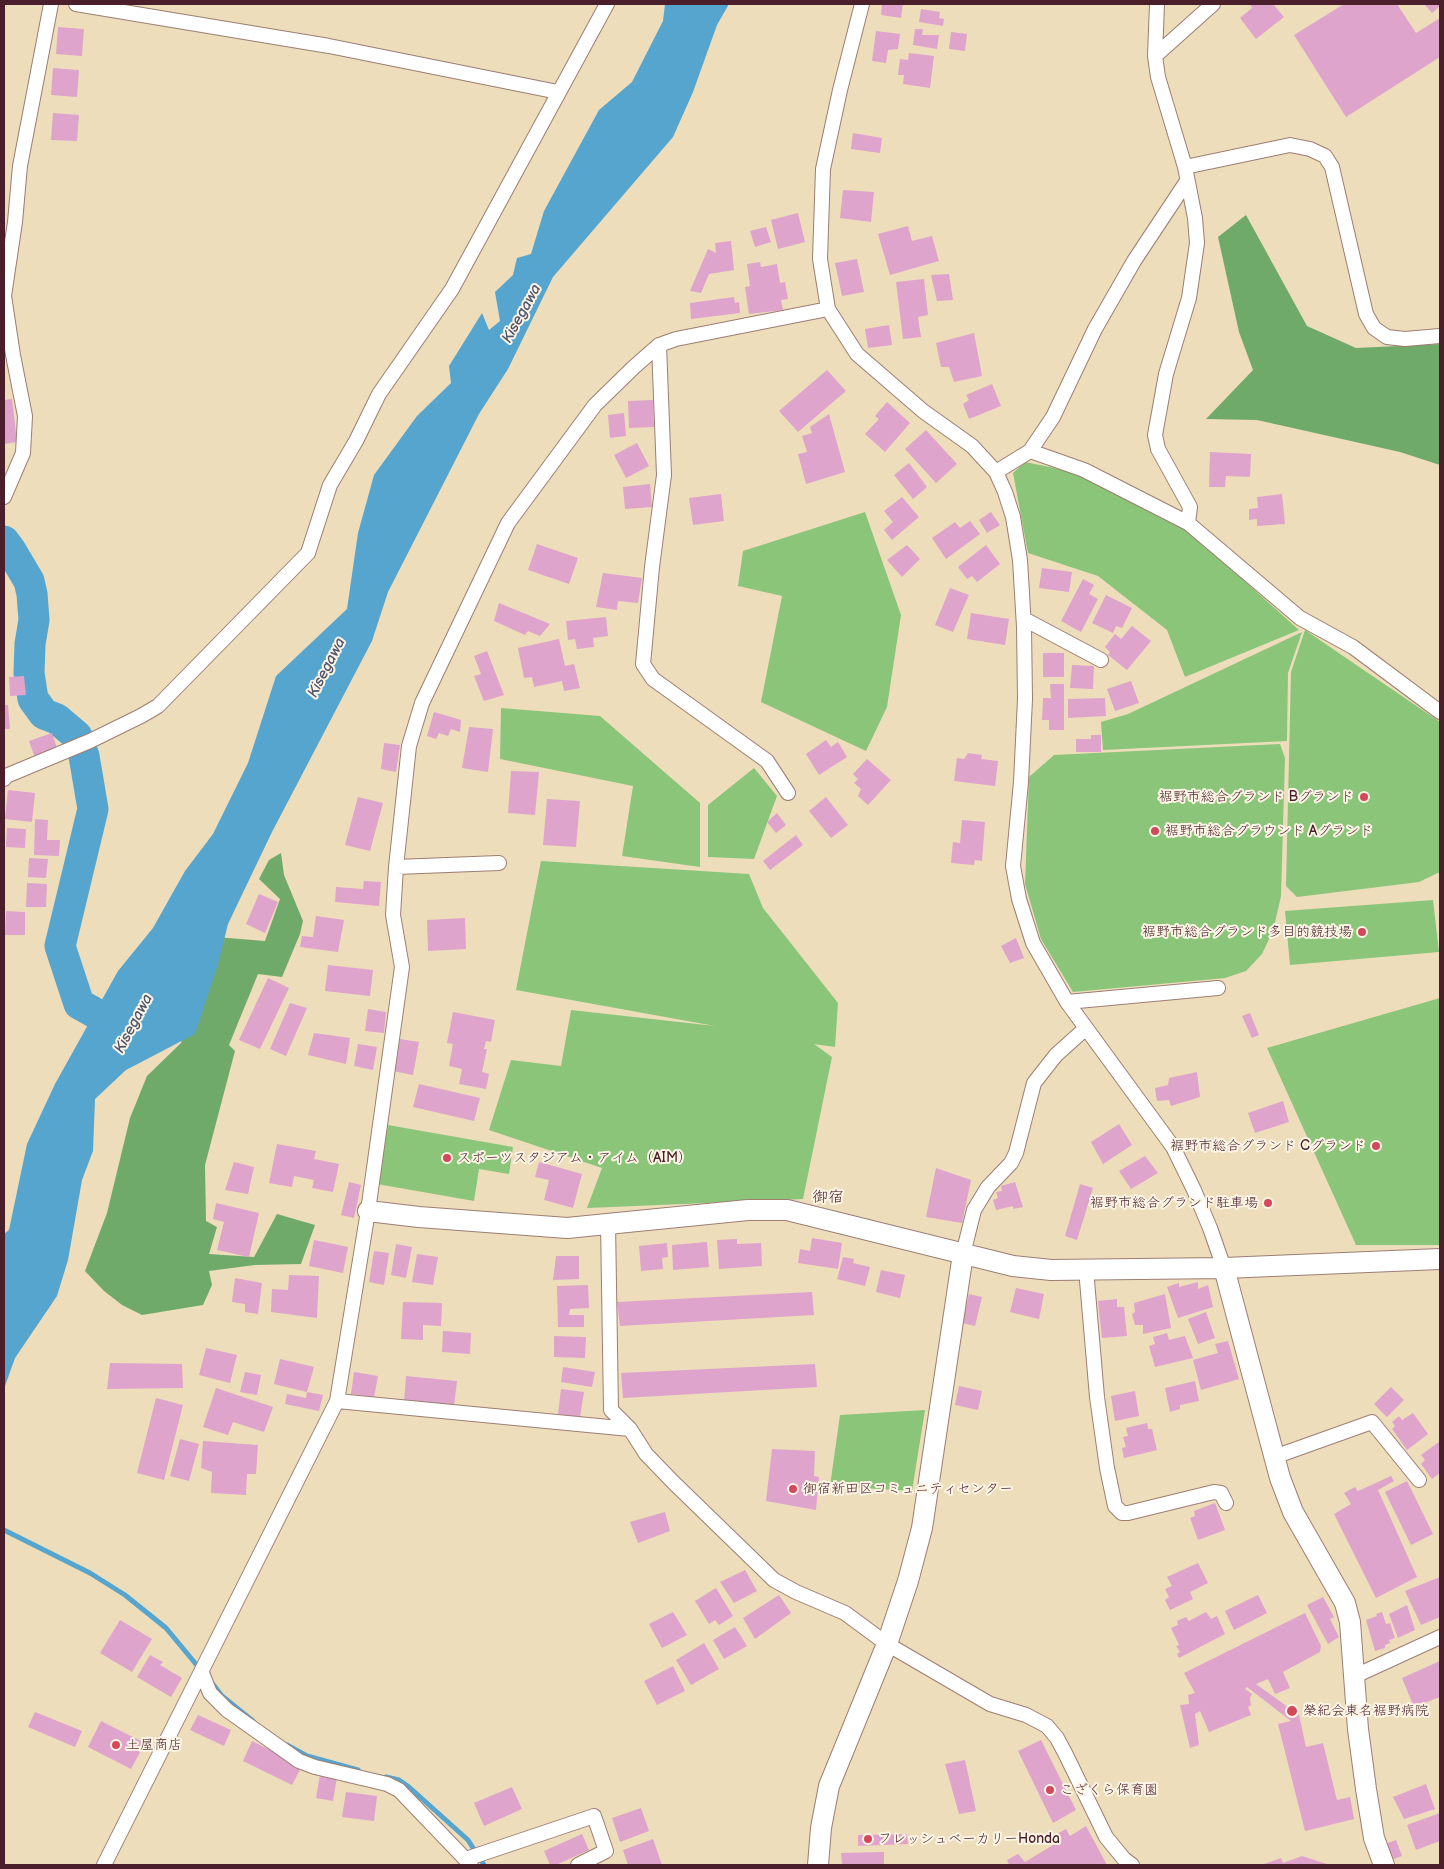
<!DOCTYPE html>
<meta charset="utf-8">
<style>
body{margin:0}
#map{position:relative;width:1444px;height:1869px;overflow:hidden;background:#edb;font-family:"Balsamiq Sans",sans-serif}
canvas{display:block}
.frame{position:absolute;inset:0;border:5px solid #4a1f2b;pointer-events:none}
</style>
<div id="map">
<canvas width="1444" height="1869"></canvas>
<div class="frame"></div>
</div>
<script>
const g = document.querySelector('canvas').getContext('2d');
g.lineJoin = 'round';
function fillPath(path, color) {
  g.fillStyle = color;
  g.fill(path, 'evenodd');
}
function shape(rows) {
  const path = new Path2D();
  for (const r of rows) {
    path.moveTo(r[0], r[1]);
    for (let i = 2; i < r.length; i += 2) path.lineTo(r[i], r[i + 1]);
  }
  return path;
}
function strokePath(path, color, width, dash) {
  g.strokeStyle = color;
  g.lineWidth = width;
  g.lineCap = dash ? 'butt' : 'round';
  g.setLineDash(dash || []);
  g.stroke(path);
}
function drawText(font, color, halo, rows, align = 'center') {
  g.font = font + ' "Balsamiq Sans","Klee One",sans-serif';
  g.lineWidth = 4;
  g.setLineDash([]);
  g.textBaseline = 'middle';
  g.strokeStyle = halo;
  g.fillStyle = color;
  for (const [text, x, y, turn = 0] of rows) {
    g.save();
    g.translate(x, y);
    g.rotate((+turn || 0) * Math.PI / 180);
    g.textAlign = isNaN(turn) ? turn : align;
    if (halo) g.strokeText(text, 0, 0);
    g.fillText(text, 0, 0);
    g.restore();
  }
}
fillPath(shape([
 [1025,462,1079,473,1182,525,1299,630,1185,677,1167,630,1098,576,1028,553,1013,473],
 [865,512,901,615,887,707,866,751,761,702,782,596,738,586,743,551],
 [1305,630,1440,722,1440,872,1419,882,1297,897,1286,886,1291,672],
 [1302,632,1288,673,1287,741,1103,750,1101,722,1128,714],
 [501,708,600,716,700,803,700,867,622,856,633,786,500,759],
 [1280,744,1285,758,1281,896,1273,931,1262,954,1246,971,1225,978,1073,992,1041,939,1025,884,1029,777,1054,755],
 [754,768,777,796,754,859,708,857,708,805],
 [541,861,749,874,763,908,838,1003,835,1047,814,1044,832,1057,803,1199,587,1208,602,1168,489,1130,511,1060,561,1066,571,1010,715,1026,516,990],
 [1433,900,1439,952,1290,965,1285,911],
 [1440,998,1440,1245,1356,1245,1267,1048],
 [388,1125,513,1147,509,1174,479,1169,474,1201,377,1184],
 [925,1410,912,1491,830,1486,840,1415]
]), '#8bc57a');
fillPath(shape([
 [1246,215,1307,326,1356,348,1440,344,1440,465,1400,452,1257,420,1206,419,1253,370,1239,332,1218,237],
 [281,853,284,875,303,921,300,934,282,977,258,974,229,1045,235,1051,205,1165,206,1221,217,1227,209,1254,254,1257,277,1214,315,1225,301,1264,255,1265,209,1271,212,1285,203,1305,142,1315,122,1305,104,1291,85,1271,107,1213,130,1118,147,1076,181,1043,216,937,265,941,280,899,259,879,269,860]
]), '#70aa6a');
fillPath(shape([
 [665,4,729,4,717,25,693,92,673,137,553,277,508,369,479,414,388,592,372,641,272,832,228,924,218,964,195,1034,126,1070,95,1099,93,1151,82,1180,68,1260,57,1296,15,1358,4,1389,4,1234,9,1230,27,1144,55,1084,118,971,153,928,185,871,213,834,248,763,276,676,347,609,358,533,374,475,417,416,451,383,449,366,482,313,489,330,500,321,495,292,513,275,517,258,531,254,544,211,599,110,632,82,663,21]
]), '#55a5cf');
strokePath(shape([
 [4,1530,90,1573,125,1595,166,1628,200,1669],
 [212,1683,222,1696,253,1721],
 [287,1745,307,1756,358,1770],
 [386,1777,399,1780,409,1787,468,1840,484,1865]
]), '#55a5cf', 5);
strokePath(shape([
 [4,541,10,549,29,581,32,594,34,620,30,644,29,673,33,699,44,714,57,719,77,736,84,756,93,809,60,946,79,1004,129,1032]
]), '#55a5cf', 31);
fillPath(shape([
 [882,4,903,4,901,18,881,15],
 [1250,4,1273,4,1284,17,1256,39,1240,18,1252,8],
 [1344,4,1397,4,1416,33,1440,18,1440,57,1346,117,1294,35],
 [1424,4,1440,4,1440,6,1432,13],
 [921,9,940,12,939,18,944,19,943,26,919,22],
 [58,27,84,29,82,56,56,54],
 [915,29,923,29,922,35,939,35,937,49,913,45],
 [876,31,900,34,898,49,888,50,886,63,872,61],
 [951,32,967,34,965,51,949,49],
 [909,53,934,56,930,88,903,84,904,75,898,75,900,59,908,60],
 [53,68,79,70,77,97,51,95],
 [53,113,79,115,77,141,51,140],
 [853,133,882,138,880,153,851,149],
 [843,190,874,192,871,222,840,218],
 [798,213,805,242,778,249,771,220],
 [908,226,912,241,932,236,939,261,890,275,878,234],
 [766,227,771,242,755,247,750,231],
 [731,241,734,270,709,274,701,293,690,291,708,249,716,253,715,243],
 [857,259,864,292,842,296,835,263],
 [760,262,761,267,777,264,780,283,785,282,788,299,781,300,783,310,749,314,745,287,750,286,747,264],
 [949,274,953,300,937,301,931,275],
 [924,279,928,315,918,317,921,337,903,339,896,282],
 [734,297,735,303,739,302,740,313,691,319,690,303],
 [889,325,892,345,868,348,865,329],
 [974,333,982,376,954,382,949,367,941,367,936,343],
 [827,370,846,391,798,432,779,411],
 [992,384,1001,406,969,419,963,404,969,400,966,395],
 [12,399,17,442,4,444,4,400],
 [653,400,654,427,629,428,628,401],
 [887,402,910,423,885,452,865,434,879,419,875,416],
 [624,413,626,436,610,438,608,415],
 [829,414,845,472,806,484,798,454,807,452,802,436,812,433,810,427],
 [926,430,957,464,936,483,905,449],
 [637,443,649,466,626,478,614,455],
 [1210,452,1251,454,1250,477,1226,476,1225,487,1209,487],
 [909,463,927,487,913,499,894,475],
 [650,484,652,507,625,509,623,487],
 [721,494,724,521,693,525,689,498],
 [1282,494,1285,524,1257,526,1257,519,1249,520,1249,509,1258,508,1257,497],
 [902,497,919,517,892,540,884,530,893,522,884,511],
 [991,512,1000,525,987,533,979,520],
 [970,521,980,534,946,559,932,538,955,522,960,528],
 [537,544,578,558,569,584,528,570],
 [907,545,920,559,902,577,887,560],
 [986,545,1000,564,977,582,972,576,967,579,958,567],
 [1042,568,1072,572,1069,592,1039,588],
 [603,573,642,578,638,603,618,601,617,610,596,607],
 [1083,579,1094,585,1089,594,1098,599,1081,632,1061,621],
 [950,588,969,595,953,632,935,625],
 [1106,595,1132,608,1122,628,1116,626,1113,633,1092,623],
 [499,603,550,624,540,636,528,631,525,635,494,621],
 [971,613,1009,619,1005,645,967,639],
 [606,617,608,636,593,638,594,647,577,649,575,639,568,640,566,621],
 [1132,626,1151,641,1127,670,1108,655,1110,652,1105,647,1115,634,1121,639],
 [559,639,565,666,574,664,580,688,564,691,562,681,534,687,532,677,524,678,518,648],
 [487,651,504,695,484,701,474,676,481,674,474,656],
 [1043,653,1064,653,1064,677,1043,677],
 [1072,665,1094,666,1093,689,1070,688],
 [24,676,26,695,10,696,9,677],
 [1131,681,1139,703,1115,711,1107,689],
 [1050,684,1064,684,1064,730,1049,730,1049,720,1042,720,1043,698,1051,698],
 [1105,698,1106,716,1068,718,1068,699],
 [4,705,8,705,10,729,4,729],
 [434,712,461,720,460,732,451,729,448,736,439,733,436,739,427,736],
 [469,727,493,729,488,772,462,768],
 [52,733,58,751,35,758,29,741],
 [1091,735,1101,735,1101,752,1076,752,1076,739,1091,739],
 [826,740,831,747,838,742,847,757,819,775,806,754],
 [384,743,400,745,396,772,381,769],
 [968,753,982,755,981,759,998,761,995,786,954,781,957,758,964,759],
 [867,759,891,780,868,805,858,796,861,789,854,783,858,779,853,774],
 [511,771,539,772,535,815,508,813],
 [8,790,35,793,32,822,5,819],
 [358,797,383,803,370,851,345,845],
 [826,797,848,825,831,838,809,811],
 [547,799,580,801,576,847,543,845],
 [777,813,786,825,776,833,767,822],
 [35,819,48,820,47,840,60,840,59,856,34,855],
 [962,820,985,822,982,861,975,860,974,865,951,863,953,842,960,843],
 [7,828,26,829,25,848,6,847],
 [796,835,803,845,770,870,763,861],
 [29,858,48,859,46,878,28,877],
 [364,881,381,882,379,906,335,902,336,887,363,889],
 [27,883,47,884,46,907,26,907],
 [259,894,278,902,265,933,246,924],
 [6,911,25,912,25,935,5,935],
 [316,916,344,920,338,952,300,947,302,936,313,937],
 [465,918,466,949,428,951,427,920],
 [1016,938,1024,958,1010,963,1001,946],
 [328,965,373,970,370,996,325,991],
 [268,978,289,988,260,1049,239,1040],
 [290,1003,307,1008,286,1056,270,1049],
 [368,1009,386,1012,384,1033,365,1031],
 [453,1012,495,1020,491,1042,486,1041,484,1049,487,1049,482,1072,489,1074,486,1089,459,1084,462,1069,449,1066,453,1044,447,1043],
 [1250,1013,1259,1035,1252,1038,1242,1016],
 [314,1033,350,1038,346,1064,308,1055],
 [400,1039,419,1042,413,1075,393,1071],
 [358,1044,377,1047,373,1070,354,1066],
 [1197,1072,1200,1097,1171,1106,1169,1100,1157,1101,1155,1088,1168,1085,1169,1078],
 [419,1084,480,1098,474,1121,413,1107],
 [1283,1101,1289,1122,1255,1133,1248,1113],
 [1119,1124,1132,1145,1103,1164,1091,1142],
 [277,1144,316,1151,314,1159,339,1164,333,1192,312,1188,314,1180,294,1176,292,1187,269,1183],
 [1145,1156,1158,1173,1131,1189,1119,1171],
 [234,1162,254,1167,248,1194,225,1190],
 [539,1162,582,1174,573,1208,544,1200,549,1180,535,1177],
 [936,1168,971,1180,962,1223,926,1217],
 [349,1182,361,1185,354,1218,341,1215],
 [1015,1182,1023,1207,1013,1209,1013,1206,996,1210,993,1200,998,1198,996,1192,1002,1191,1001,1186],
 [1080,1184,1093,1188,1077,1240,1065,1236],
 [216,1203,259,1213,249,1257,217,1250,224,1222,213,1219],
 [812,1238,842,1243,838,1269,798,1263,800,1249,810,1251],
 [737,1239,737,1244,761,1243,762,1266,719,1269,717,1240],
 [314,1240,348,1247,343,1273,309,1266],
 [707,1242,709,1267,673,1270,672,1245],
 [667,1243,668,1257,662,1258,663,1269,641,1271,639,1246],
 [396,1244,412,1247,406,1278,391,1275],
 [374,1251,389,1253,384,1285,369,1282],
 [417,1254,438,1257,433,1285,412,1282],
 [556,1256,579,1256,579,1279,553,1280],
 [843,1257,854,1259,853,1263,870,1267,865,1286,837,1279],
 [881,1270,905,1275,900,1298,876,1292],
 [289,1275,319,1276,317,1318,271,1312,272,1289,288,1290],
 [235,1278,262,1283,258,1314,245,1312,245,1304,232,1302],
 [1198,1282,1198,1289,1208,1285,1213,1307,1178,1318,1167,1287,1179,1283,1179,1287],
 [588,1285,589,1308,570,1309,569,1315,584,1315,584,1327,558,1327,557,1286],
 [1016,1288,1044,1294,1039,1319,1010,1312],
 [812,1292,814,1315,620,1326,617,1302],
 [969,1294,982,1297,975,1326,962,1323],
 [1165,1294,1171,1328,1143,1334,1143,1325,1135,1325,1132,1314,1135,1312,1134,1303],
 [1117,1299,1117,1307,1124,1307,1127,1336,1102,1338,1098,1301],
 [403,1302,442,1303,441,1326,423,1325,423,1340,401,1339],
 [1206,1312,1215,1338,1198,1344,1188,1319],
 [443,1331,471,1333,470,1354,442,1352],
 [1167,1333,1169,1340,1185,1336,1193,1358,1155,1367,1149,1346,1155,1344,1153,1337],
 [554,1336,586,1337,585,1358,554,1357],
 [1228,1341,1239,1379,1201,1390,1193,1360,1218,1353,1215,1344],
 [206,1348,237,1355,230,1383,199,1375],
 [280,1359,314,1367,307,1392,274,1384],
 [110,1363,182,1364,183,1388,107,1389],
 [815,1364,817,1387,623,1398,621,1373],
 [563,1367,595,1372,592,1387,561,1382],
 [245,1372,261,1375,257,1395,240,1392],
 [354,1372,378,1376,374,1397,351,1394],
 [406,1376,457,1381,454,1406,404,1401],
 [1195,1381,1199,1401,1180,1405,1180,1409,1170,1412,1165,1388],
 [959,1386,982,1391,978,1410,955,1405],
 [1391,1387,1404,1400,1387,1417,1374,1404],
 [216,1388,273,1407,264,1432,233,1422,228,1435,203,1427],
 [561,1389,584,1392,580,1417,558,1414],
 [1135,1391,1139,1416,1115,1421,1111,1396],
 [307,1392,323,1395,319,1411,285,1404,287,1394,306,1398],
 [156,1398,183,1405,164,1480,137,1473],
 [1413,1413,1428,1434,1407,1450,1392,1429,1395,1426,1392,1422,1399,1416,1402,1420],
 [1147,1423,1148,1429,1152,1429,1157,1450,1124,1458,1122,1448,1126,1447,1123,1437,1128,1436,1126,1428],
 [180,1439,199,1444,189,1481,170,1476],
 [203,1441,258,1445,256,1474,247,1474,246,1495,211,1493,212,1472,201,1468],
 [1439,1442,1440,1473,1432,1479,1421,1464,1425,1460,1421,1455],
 [772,1449,815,1451,814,1476,819,1477,816,1510,766,1501],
 [1391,1476,1394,1481,1378,1490,1417,1577,1376,1598,1334,1514,1351,1504,1344,1493,1355,1487,1358,1491],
 [1407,1481,1433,1534,1411,1545,1385,1492],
 [1215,1503,1225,1530,1198,1540,1190,1518,1195,1516,1194,1511],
 [665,1512,670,1531,638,1543,630,1522],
 [1198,1563,1208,1583,1190,1592,1193,1599,1170,1610,1165,1600,1169,1597,1165,1589,1172,1586,1167,1577],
 [745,1570,757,1591,734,1603,720,1582],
 [1440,1577,1440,1617,1421,1625,1405,1591],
 [716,1588,733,1616,719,1625,715,1620,709,1624,695,1601],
 [779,1595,791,1613,755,1639,743,1618],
 [1258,1595,1267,1613,1234,1630,1225,1611],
 [1323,1597,1334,1617,1330,1619,1339,1637,1328,1644,1307,1605],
 [1407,1605,1415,1630,1398,1638,1389,1614],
 [673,1612,687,1635,662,1648,649,1624],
 [1206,1612,1211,1619,1217,1616,1225,1634,1179,1658,1177,1654,1180,1652,1176,1646,1179,1645,1171,1628,1178,1625,1177,1621,1186,1617,1189,1621],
 [1382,1612,1386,1624,1390,1623,1395,1638,1389,1640,1390,1643,1385,1645,1385,1648,1375,1651,1366,1620,1377,1616,1376,1614],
 [1305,1613,1321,1646,1320,1652,1283,1672,1290,1688,1275,1694,1268,1679,1256,1684,1299,1715,1306,1747,1323,1743,1337,1800,1350,1797,1354,1819,1305,1831,1278,1724,1291,1721,1247,1687,1245,1689,1252,1694,1250,1698,1251,1705,1248,1707,1251,1715,1209,1732,1200,1711,1195,1714,1199,1745,1190,1748,1180,1705,1189,1704,1188,1695,1195,1693,1184,1673],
 [120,1620,152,1639,132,1672,100,1653],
 [735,1627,747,1646,724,1659,713,1640],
 [704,1643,719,1669,691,1685,676,1660],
 [150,1655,163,1662,160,1665,182,1678,171,1697,137,1677],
 [1440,1661,1440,1697,1414,1707,1402,1678],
 [673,1666,685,1691,657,1705,644,1681],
 [35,1712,82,1731,75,1747,28,1727],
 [198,1715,231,1730,224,1746,190,1730],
 [101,1721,145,1743,131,1769,88,1747],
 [1041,1740,1076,1810,1053,1823,1018,1751],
 [252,1741,302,1766,292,1785,243,1761],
 [965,1760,976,1811,959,1814,945,1764],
 [320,1775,337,1777,333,1801,316,1798],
 [1426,1784,1435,1809,1404,1819,1393,1797],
 [512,1787,522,1809,484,1826,474,1803],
 [346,1792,377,1796,374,1821,342,1817],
 [641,1808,649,1831,620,1842,612,1818],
 [1440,1813,1440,1841,1416,1850,1407,1825],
 [1086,1826,1107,1865,1009,1865,1007,1860,1018,1854,1025,1862,1058,1842,1055,1835,1066,1829,1070,1836],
 [582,1834,589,1850,556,1865,550,1865,544,1851],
 [907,1834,908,1844,858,1846,858,1835],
 [653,1839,662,1865,628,1865,623,1850],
 [1396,1840,1402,1856,1391,1860,1385,1844],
 [884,1852,884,1865,842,1865,841,1853],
 [1302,1856,1330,1865,1261,1865,1281,1858,1283,1863]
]), '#dea4cc');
const street = shape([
 [76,4,329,46,558,92],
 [862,4,840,90,823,169,820,259,828,309,857,354,923,411,972,446,996,472,1005,492,1013,517,1020,560,1024,627,1025,699,1021,782,1013,866,1019,899,1033,943,1067,1002,1173,1147,1194,1190,1210,1228,1224,1268],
 [1157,4,1155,56,1158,77,1185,167,1195,218,1197,243,1189,298,1166,374,1155,435,1158,449,1190,507,1188,523],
 [1155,56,1213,4],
 [1185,167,1290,145,1310,149,1325,156,1332,167,1366,314,1374,328,1387,337,1405,339,1440,336],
 [659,345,664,475,652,567,643,664,653,679,767,761,788,793],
 [1030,451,1084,470,1188,523,1300,618,1353,647,1440,712],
 [996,472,1030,451,1053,417,1095,329,1134,261,1187,181],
 [4,497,23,453,25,416,13,355,4,296,15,222,20,166,51,4],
 [1024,619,1101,660],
 [4,779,6,776,90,741,141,716,158,706,308,553,330,485,356,441,379,394,452,289,607,4],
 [396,867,499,863],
 [1067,1002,1218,988],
 [608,1223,611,1410,630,1429,646,1454,673,1482,774,1580,796,1592,845,1613,887,1644,990,1704,1026,1715,1047,1726,1057,1738,1066,1755,1106,1837,1124,1859,1132,1865],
 [963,1254,974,1210,988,1187,1011,1163,1016,1153,1034,1083,1056,1055,1086,1028],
 [1086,1269,1097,1397,1107,1468,1115,1506,1122,1513,1128,1513,1214,1492,1221,1493,1226,1503],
 [337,1401,630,1429],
 [1274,1457,1372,1422,1419,1480],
 [202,1673,210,1693,227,1710,299,1761,315,1767,387,1784,399,1790,471,1865],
 [1355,1676,1440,1637],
 [466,1859,594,1816,606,1851,578,1865],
 [104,1865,337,1401,368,1211,402,967,393,915,396,867,409,746,422,703,508,523,595,405,634,367,659,345,676,339,828,309]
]);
const secondary = shape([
 [368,1211,419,1217,567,1228,748,1210,787,1210,1013,1266,1051,1270,1224,1268,1440,1259],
 [1224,1268,1280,1478,1293,1512,1345,1603,1350,1622,1358,1729,1366,1789,1374,1838,1384,1865],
 [818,1865,821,1828,829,1786,887,1644,908,1581,922,1528,963,1254]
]);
strokePath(street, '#9c7e73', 16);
strokePath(secondary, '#9c7e73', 22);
strokePath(street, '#fff', 14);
strokePath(secondary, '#fff', 20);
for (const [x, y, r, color] of [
 [1364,797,5,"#d1495b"],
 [1155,831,5,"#d1495b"],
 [1362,932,5,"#d1495b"],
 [1376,1146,5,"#d1495b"],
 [447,1158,5,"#d1495b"],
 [1268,1203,5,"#d1495b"],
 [793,1489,5,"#d1495b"],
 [1292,1711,6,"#d1495b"],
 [116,1745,5,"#d1495b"],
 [1050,1790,5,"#d1495b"],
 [868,1839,5,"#d1495b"]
]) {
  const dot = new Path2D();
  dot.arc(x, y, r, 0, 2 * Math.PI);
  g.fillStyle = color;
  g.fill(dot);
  strokePath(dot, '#fcf5e5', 2);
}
drawText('14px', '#4a1f2b', '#fcf5e5', [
 ["裾野市総合グランド Bグランド",1354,797,"right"],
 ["裾野市総合グラウンド Aグランド",1165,831],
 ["裾野市総合グランド多目的競技場",1352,932,"right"],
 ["裾野市総合グランド Cグランド",1366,1146,"right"],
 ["スポーツスタジアム・アイム（AIM）",457,1158],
 ["裾野市総合グランド駐車場",1258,1203,"right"],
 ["御宿新田区コミュニティセンター",803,1489],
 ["榮紀会東名裾野病院",1303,1711],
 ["土屋商店",126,1745],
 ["こざくら保育園",1060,1790],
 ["フレッシュベーカリーHonda",878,1839]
], 'left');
drawText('italic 15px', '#4e556d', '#fcf5e5', [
 ["Kisegawa",522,314,-61],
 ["Kisegawa",327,668,-63],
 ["Kisegawa",134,1024,-62]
]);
drawText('16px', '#4a1f2b', '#fcf5e5', [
 ["御宿",828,1198]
]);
</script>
